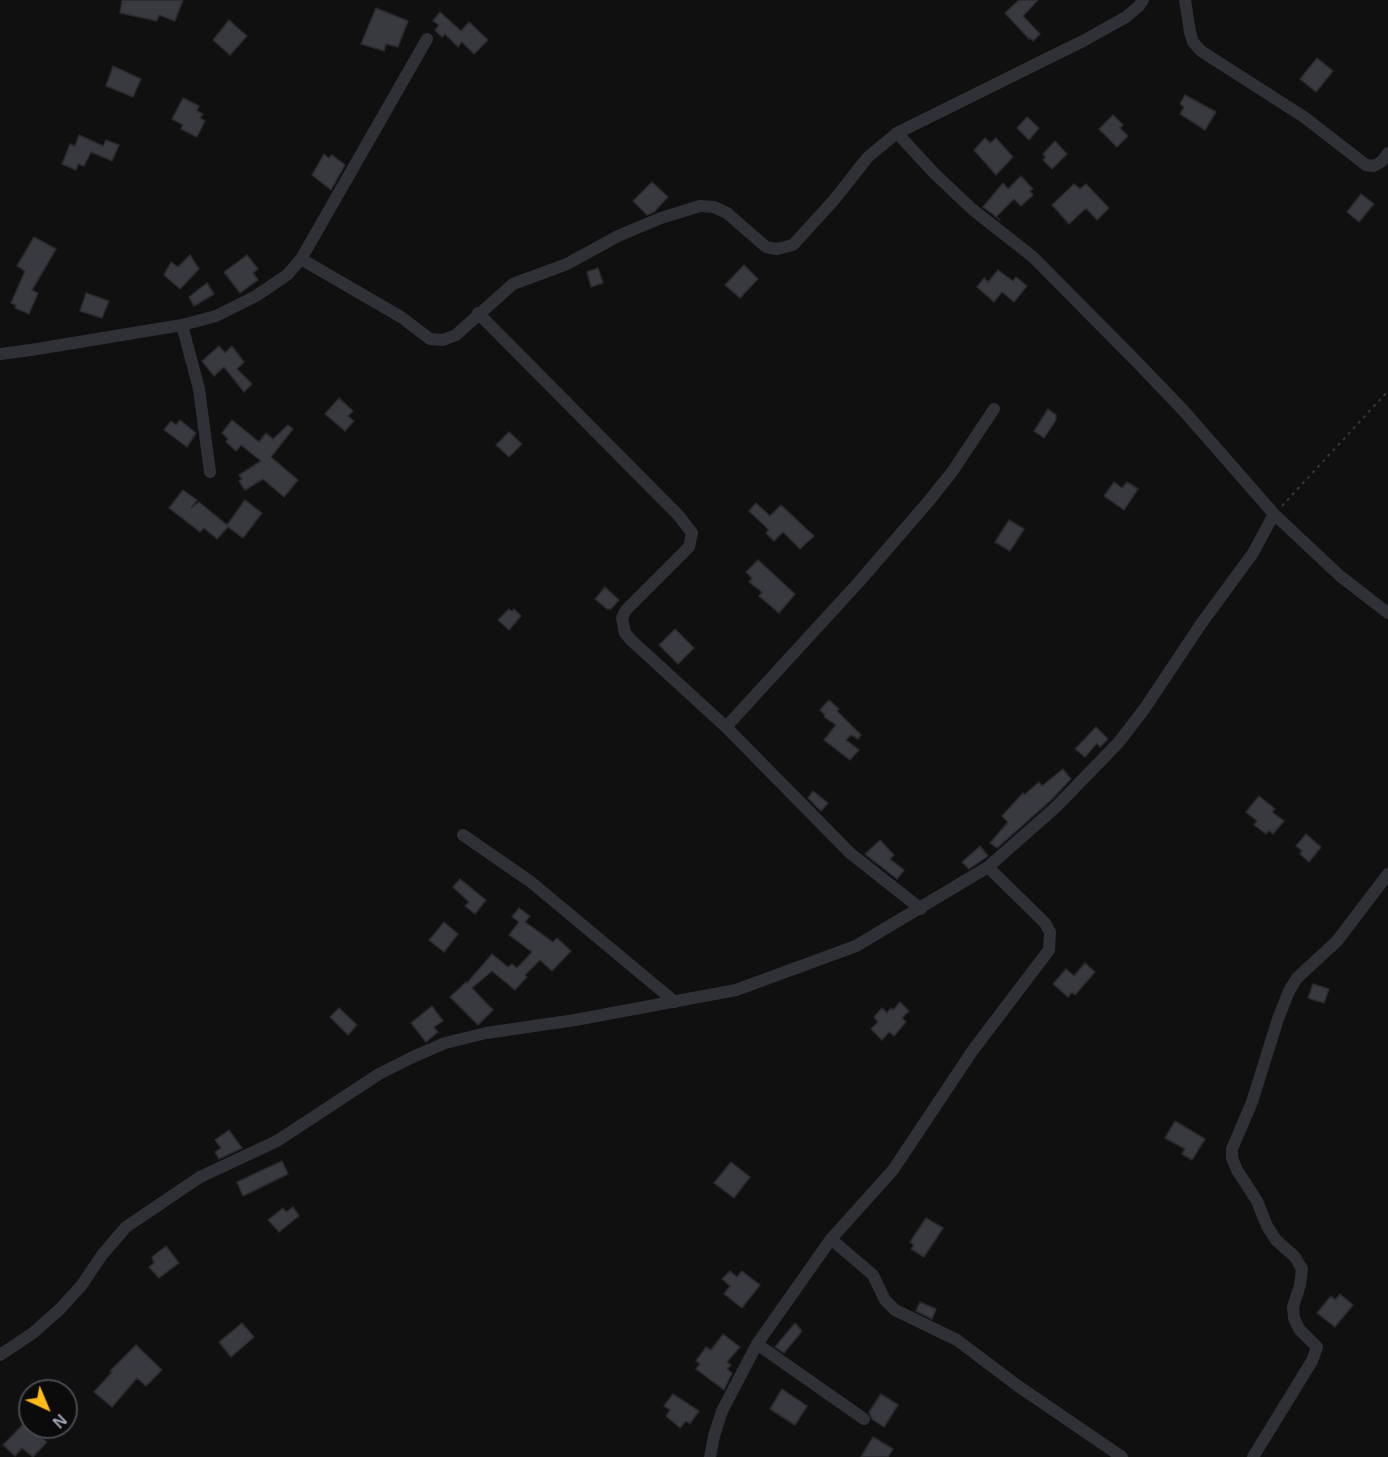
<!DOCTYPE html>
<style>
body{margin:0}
#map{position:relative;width:1388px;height:1457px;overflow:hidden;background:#101011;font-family:Helvetica,sans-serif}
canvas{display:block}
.north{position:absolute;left:18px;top:1379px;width:60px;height:60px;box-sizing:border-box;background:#0b0b0c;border:2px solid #46494f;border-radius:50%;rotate:136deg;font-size:16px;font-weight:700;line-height:24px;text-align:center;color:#9fa5b4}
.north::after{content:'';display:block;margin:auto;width:21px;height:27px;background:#ffbb1a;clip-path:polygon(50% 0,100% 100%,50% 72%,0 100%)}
</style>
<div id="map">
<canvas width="1388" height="1457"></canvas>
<div class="north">N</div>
</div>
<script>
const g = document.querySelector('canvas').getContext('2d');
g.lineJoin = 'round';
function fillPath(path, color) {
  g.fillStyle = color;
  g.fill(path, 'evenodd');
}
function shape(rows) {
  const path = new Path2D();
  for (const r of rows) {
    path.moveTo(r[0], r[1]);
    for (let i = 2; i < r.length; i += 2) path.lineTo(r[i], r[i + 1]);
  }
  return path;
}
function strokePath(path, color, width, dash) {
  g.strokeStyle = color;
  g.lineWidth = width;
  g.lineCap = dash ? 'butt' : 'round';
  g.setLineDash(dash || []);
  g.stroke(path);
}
const building = shape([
 [122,0,183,0,175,21,159,15,157,21,120,13,122,0],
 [1019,0,1038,0,1023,16,1040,34,1033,41,1030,38,1029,39,1005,13,1019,0],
 [376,8,408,21,398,47,386,44,384,51,361,44,376,8],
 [440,12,461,31,469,22,488,40,474,54,462,42,458,47,445,34,442,37,435,30,439,25,433,21,440,12],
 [229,20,247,36,230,55,213,40,229,20],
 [1317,58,1333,71,1316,92,1300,79,1317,58],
 [113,66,141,79,133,97,106,86,113,66],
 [1185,95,1216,112,1205,130,1180,114,1184,107,1180,104,1185,95],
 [183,98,199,106,197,111,203,114,200,118,205,121,197,137,181,129,183,125,172,119,183,98],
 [1113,115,1123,125,1120,128,1128,136,1117,147,1099,129,1113,115],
 [1027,117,1039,128,1029,140,1017,128,1027,117],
 [79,135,103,146,106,140,119,145,112,161,91,152,84,166,78,164,76,170,62,164,70,144,75,146,79,135],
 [985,138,990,143,996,138,1013,157,996,175,974,150,985,138],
 [1055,141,1067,154,1052,169,1043,160,1046,157,1043,154,1055,141],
 [324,154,329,158,332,155,345,165,331,190,312,175,324,154],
 [1021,176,1033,189,1030,191,1033,195,1021,206,1014,199,996,217,1000,220,983,207,1003,183,1008,189,1021,176],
 [652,182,668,197,654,212,647,215,633,201,652,182],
 [1074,184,1080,189,1086,184,1109,208,1097,220,1086,208,1069,224,1052,205,1074,184],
 [1361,194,1374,204,1359,222,1347,212,1361,194],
 [34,237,56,249,32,290,38,293,29,314,15,308,16,305,11,303,25,271,17,266,34,237],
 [190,255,199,269,180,289,164,275,171,262,178,267,190,255],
 [247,255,258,269,253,273,258,280,240,293,224,272,247,255],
 [744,265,758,279,740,298,725,285,744,265],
 [598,268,603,283,591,287,587,272,598,268],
 [998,270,1013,281,1016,277,1027,286,1014,302,1002,292,994,302,977,287,984,278,988,282,998,270],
 [207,283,214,294,194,306,189,297,207,283],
 [86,293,109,301,102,318,80,311,86,293],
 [219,346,225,353,232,346,244,362,237,369,252,384,244,392,224,367,214,376,202,361,219,346],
 [339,398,353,411,348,416,354,421,345,431,325,414,339,398],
 [1048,409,1056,415,1056,420,1044,438,1034,431,1048,409],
 [180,420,196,433,187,447,164,430,171,421,176,425,180,420],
 [232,420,259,442,266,433,273,439,288,425,293,429,271,457,298,480,284,497,263,479,245,490,239,481,242,479,239,475,261,461,241,445,236,451,226,442,228,439,222,433,232,420],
 [509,432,522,444,509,457,496,445,509,432],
 [1114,482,1122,488,1127,482,1138,489,1124,510,1104,496,1114,482],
 [183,490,197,500,191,508,199,502,227,525,245,500,262,513,243,538,228,527,217,539,204,528,200,532,169,508,183,490],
 [756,503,770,516,781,505,814,536,800,549,783,532,774,541,766,533,769,530,749,511,756,503],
 [1009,520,1024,529,1010,551,995,542,1009,520],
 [758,560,795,594,779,613,759,596,762,592,749,582,752,578,746,572,758,560],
 [605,587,619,600,611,609,607,609,595,599,605,587],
 [509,609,512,611,514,609,521,616,509,630,498,620,509,609],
 [675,629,694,648,678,664,659,645,675,629],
 [829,700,839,709,837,711,861,735,858,739,851,735,846,740,859,750,850,760,824,740,836,725,824,717,825,715,820,710,829,700],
 [1096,727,1108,739,1100,747,1097,743,1085,757,1075,749,1096,727],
 [1063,769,1071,779,1050,801,997,848,990,843,1008,822,1002,816,1023,793,1024,795,1039,782,1042,786,1063,769],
 [813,791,828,803,821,811,808,798,813,791],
 [1259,796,1275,809,1272,812,1284,821,1273,834,1269,830,1266,834,1254,825,1257,821,1246,812,1259,796],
 [1306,834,1321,847,1309,862,1300,854,1302,851,1296,846,1306,834],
 [880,840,894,855,890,859,904,870,897,879,865,854,880,840],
 [980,846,988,856,969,869,962,862,980,846],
 [460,879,486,900,475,914,465,906,469,902,453,887,460,879],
 [519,908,530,916,525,922,553,942,557,938,571,951,552,971,540,960,525,975,527,977,515,990,492,971,472,988,493,1010,478,1025,450,997,466,982,467,983,492,954,508,967,512,964,517,968,532,952,509,935,519,922,512,917,519,908],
 [444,922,458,934,444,952,429,940,444,922],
 [1085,963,1095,972,1075,995,1072,992,1068,997,1053,984,1066,969,1074,976,1085,963],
 [1313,984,1329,989,1324,1003,1308,998,1313,984],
 [900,1002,909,1011,902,1018,906,1022,894,1036,889,1032,882,1040,871,1029,878,1022,874,1017,882,1008,887,1013,891,1008,893,1010,900,1002],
 [432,1006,443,1021,434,1027,438,1032,426,1042,411,1023,432,1006],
 [339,1008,357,1025,348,1035,330,1017,339,1008],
 [1175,1121,1205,1139,1192,1160,1182,1154,1185,1149,1165,1138,1175,1121],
 [229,1130,242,1148,219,1159,215,1152,221,1148,215,1140,229,1130],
 [282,1161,288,1174,243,1196,237,1182,282,1161],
 [731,1162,750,1177,734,1198,714,1183,731,1162],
 [293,1207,299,1216,279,1232,268,1220,283,1208,286,1212,293,1207],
 [926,1218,943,1228,924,1257,911,1249,914,1245,910,1242,926,1218],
 [166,1246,179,1263,159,1278,149,1267,154,1263,152,1257,166,1246],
 [730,1271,737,1277,742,1271,760,1285,742,1308,724,1294,730,1286,722,1279,730,1271],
 [1340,1294,1353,1305,1335,1327,1317,1313,1331,1296,1335,1300,1340,1294],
 [920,1302,936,1309,932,1319,916,1311,920,1302],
 [242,1323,254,1337,231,1357,219,1342,242,1323],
 [795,1323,802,1331,784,1353,775,1347,795,1323],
 [723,1334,740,1347,727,1362,731,1365,727,1369,732,1373,724,1390,696,1369,700,1364,696,1361,706,1347,711,1350,723,1334],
 [136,1345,162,1370,146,1386,137,1378,112,1407,94,1392,112,1372,110,1371,136,1345],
 [782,1389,807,1406,795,1425,770,1409,782,1389],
 [673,1394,699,1411,690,1424,686,1421,680,1428,666,1416,670,1410,664,1406,673,1394],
 [881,1394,898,1405,884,1427,872,1419,869,1412,881,1394],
 [30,1417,30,1427,41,1427,36,1434,47,1442,33,1457,22,1448,15,1456,3,1445,30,1417],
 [873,1437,893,1449,888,1457,861,1457,873,1437]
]);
fillPath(building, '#393a3f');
strokePath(building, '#2a292e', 1.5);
strokePath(shape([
 [1282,506,1388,391]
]), '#36383e', 2, [3, 4.5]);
strokePath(shape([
 [1185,0,1190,32,1193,42,1201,51,1304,117,1366,165,1374,166,1382,161,1388,153],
 [897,133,934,173,972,209,1033,257,1134,359,1183,410,1274,514,1340,576,1388,613],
 [301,259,427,39],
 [478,313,679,516,692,533,689,547,626,610,622,618,625,633,631,640,726,727,850,853,921,909],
 [182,325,199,389,210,472],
 [0,354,31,350,182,325,216,316,256,296,287,275,301,259,401,317,430,339,443,340,456,335,513,284,567,264,618,236,661,218,700,206,714,207,727,213,766,247,777,249,793,245,834,200,868,157,897,133,1083,41,1126,17,1139,6,1143,0],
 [726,727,858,583,928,502,952,472,994,409],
 [463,835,531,882,675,1002],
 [831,1239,873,1275,885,1300,895,1310,957,1340,1018,1386,1122,1457],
 [757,1344,864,1419],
 [0,1355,33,1333,60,1309,81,1286,102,1255,126,1227,200,1177,277,1141,379,1074,413,1057,445,1043,486,1033,575,1020,736,990,856,946,988,867,1056,807,1119,742,1145,708,1201,624,1253,553,1274,514],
 [710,1457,714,1436,722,1411,757,1344,831,1239,893,1170,973,1050,1049,950,1050,932,1045,923,988,867],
 [1253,1457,1312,1361,1317,1347,1299,1329,1294,1318,1293,1307,1300,1285,1302,1269,1295,1257,1276,1240,1267,1226,1257,1201,1237,1170,1232,1158,1232,1149,1252,1102,1278,1019,1289,991,1297,978,1337,941,1388,874]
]), '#303137', 12);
</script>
